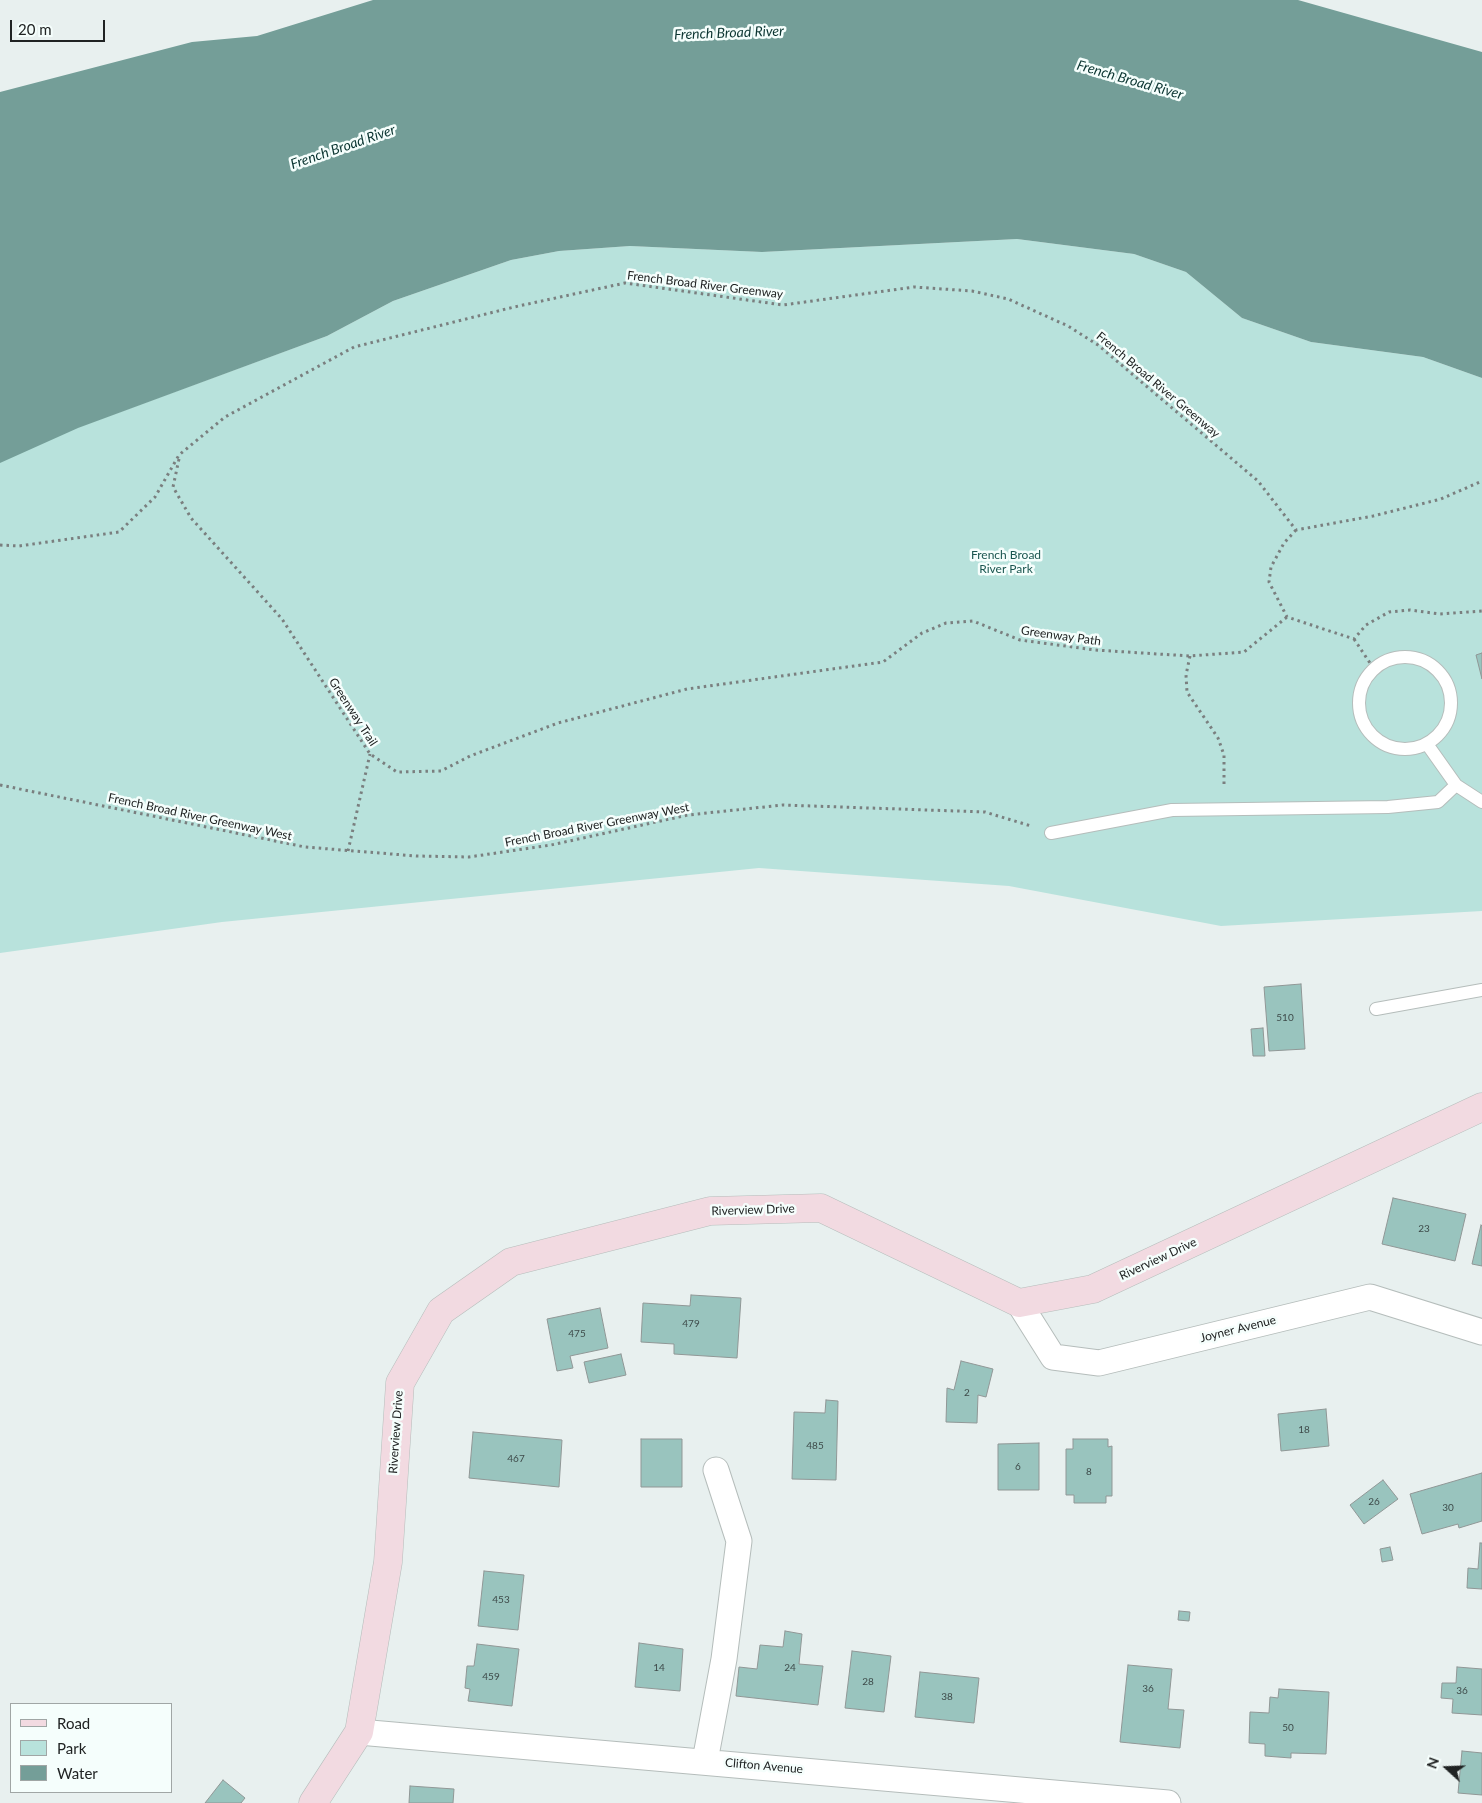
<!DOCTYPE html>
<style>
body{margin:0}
#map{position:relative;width:1482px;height:1803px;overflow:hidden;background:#e8f0ef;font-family:Lato,sans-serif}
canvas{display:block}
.legend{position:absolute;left:10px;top:1703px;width:162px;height:90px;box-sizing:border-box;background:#f5fefc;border:1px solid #a0a6a5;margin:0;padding:6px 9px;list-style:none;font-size:15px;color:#202323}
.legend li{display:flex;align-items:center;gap:10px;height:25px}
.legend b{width:25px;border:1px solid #a0a6a5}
.north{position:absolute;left:1422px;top:1743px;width:50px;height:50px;-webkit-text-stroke:4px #f5fefc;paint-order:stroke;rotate:290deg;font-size:14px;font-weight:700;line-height:20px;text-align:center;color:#202323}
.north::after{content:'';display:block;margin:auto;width:18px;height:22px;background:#202323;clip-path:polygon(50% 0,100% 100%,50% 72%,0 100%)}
.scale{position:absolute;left:10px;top:20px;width:95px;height:22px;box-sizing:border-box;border:2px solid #202323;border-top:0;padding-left:6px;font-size:15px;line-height:18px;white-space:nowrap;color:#202323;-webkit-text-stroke:4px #f5fefc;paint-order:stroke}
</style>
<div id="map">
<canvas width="1482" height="1803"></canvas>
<ul class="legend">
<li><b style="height:6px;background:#f2dae1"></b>Road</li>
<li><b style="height:14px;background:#b8e2dc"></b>Park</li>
<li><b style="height:14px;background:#749e98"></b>Water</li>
</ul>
<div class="north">N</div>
<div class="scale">20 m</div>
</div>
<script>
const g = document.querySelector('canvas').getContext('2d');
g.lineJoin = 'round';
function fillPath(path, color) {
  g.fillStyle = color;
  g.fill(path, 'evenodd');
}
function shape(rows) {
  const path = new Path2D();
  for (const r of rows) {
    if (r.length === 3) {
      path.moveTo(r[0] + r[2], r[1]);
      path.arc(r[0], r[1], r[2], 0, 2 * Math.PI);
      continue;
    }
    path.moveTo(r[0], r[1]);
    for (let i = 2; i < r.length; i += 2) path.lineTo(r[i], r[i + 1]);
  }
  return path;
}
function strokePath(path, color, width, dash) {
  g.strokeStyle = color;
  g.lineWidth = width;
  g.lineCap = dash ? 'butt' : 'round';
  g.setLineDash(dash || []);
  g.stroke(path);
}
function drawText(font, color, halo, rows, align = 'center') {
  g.font = font + ' Lato,sans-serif';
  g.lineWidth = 5;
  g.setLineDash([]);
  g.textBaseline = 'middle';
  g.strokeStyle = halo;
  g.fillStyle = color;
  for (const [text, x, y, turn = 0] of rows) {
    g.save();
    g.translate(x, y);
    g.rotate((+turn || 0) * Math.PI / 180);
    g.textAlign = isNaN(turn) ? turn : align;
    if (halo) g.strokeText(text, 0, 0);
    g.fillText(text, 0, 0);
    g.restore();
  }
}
fillPath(shape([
 [1017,239,1134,254,1186,272,1242,318,1311,342,1423,357,1482,378,1482,911,1221,926,1009,886,759,868,222,922,0,953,0,456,327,336,393,301,511,260,559,251,630,246,762,252]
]), '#b8e2dc');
fillPath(shape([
 [373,0,1298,0,1482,52,1482,378,1423,357,1311,342,1242,318,1186,272,1134,254,1017,239,762,252,630,246,559,251,511,260,393,301,327,336,78,428,0,463,0,92,192,42,257,36]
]), '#749e98');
const building = shape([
 [1482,653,1482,679,1476,655,1482,653],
 [1301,984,1305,1049,1269,1051,1264,987,1301,984],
 [1263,1028,1265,1056,1253,1056,1251,1029,1263,1028],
 [1393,1198,1466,1214,1455,1261,1382,1244,1393,1198],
 [1481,1225,1482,1226,1482,1266,1472,1264,1481,1225],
 [691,1295,741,1298,737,1358,674,1354,674,1344,641,1342,643,1303,690,1306,691,1295],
 [600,1308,608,1348,570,1356,573,1368,557,1371,547,1319,600,1308],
 [621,1354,626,1375,589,1383,584,1362,621,1354],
 [961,1361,993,1369,986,1397,978,1395,977,1423,946,1422,947,1388,954,1390,961,1361],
 [826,1400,838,1401,836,1480,792,1479,794,1412,825,1413,826,1400],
 [1326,1409,1329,1446,1281,1451,1278,1414,1326,1409],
 [473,1432,562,1440,559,1487,469,1478,473,1432],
 [641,1439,682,1439,682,1487,641,1487,641,1439],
 [1073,1439,1108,1439,1108,1447,1112,1446,1112,1496,1106,1496,1106,1503,1074,1503,1074,1495,1066,1495,1066,1449,1073,1449,1073,1439],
 [1039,1443,1039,1490,998,1490,998,1444,1039,1443],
 [1482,1473,1482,1521,1459,1528,1458,1524,1422,1534,1410,1494,1482,1473],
 [1383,1480,1398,1499,1364,1524,1350,1505,1383,1480],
 [1480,1543,1482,1543,1482,1589,1467,1588,1468,1568,1478,1569,1480,1543],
 [1390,1547,1393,1560,1382,1562,1380,1549,1390,1547],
 [484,1571,524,1575,518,1630,478,1626,484,1571],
 [1179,1611,1190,1612,1189,1621,1178,1620,1179,1611],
 [785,1631,802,1634,799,1664,823,1666,818,1705,736,1696,739,1667,757,1669,760,1645,783,1647,785,1631],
 [639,1643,683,1649,680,1691,635,1687,639,1643],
 [477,1644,519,1649,512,1706,468,1701,470,1689,465,1688,467,1666,474,1666,477,1644],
 [852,1651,891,1656,884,1712,845,1708,852,1651],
 [1128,1665,1172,1669,1168,1709,1184,1710,1180,1748,1120,1742,1128,1665],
 [1457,1667,1482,1669,1482,1715,1452,1713,1453,1699,1441,1698,1442,1683,1456,1683,1457,1667],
 [920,1672,979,1678,974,1723,915,1717,920,1672],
 [1279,1689,1329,1692,1326,1754,1291,1753,1291,1758,1265,1756,1265,1744,1249,1743,1250,1712,1269,1713,1270,1697,1278,1698,1279,1689],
 [1462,1751,1482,1753,1482,1795,1458,1793,1462,1751],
 [223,1780,245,1798,241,1803,205,1803,223,1780],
 [410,1786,454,1789,453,1803,409,1803,410,1786]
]);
fillPath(building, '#99c4be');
strokePath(building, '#909796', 1);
const lane = shape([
 [1405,703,46],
 [1427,744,1456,785,1482,802],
 [1051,833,1172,810,1388,807,1438,802,1456,785],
 [1376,1009,1482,990]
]);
const street = shape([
 [1019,1303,1053,1357,1099,1363,1370,1297,1482,1332],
 [359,1732,1168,1803],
 [705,1761,724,1659,739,1541,716,1470]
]);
const secondary = shape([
 [313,1803,359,1732,388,1562,400,1383,441,1311,511,1262,710,1211,821,1208,1019,1303,1093,1289,1482,1107]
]);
strokePath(lane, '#b5bdbb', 14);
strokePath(street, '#b5bdbb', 27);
strokePath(secondary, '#b5bdbb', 29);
strokePath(shape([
 [179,459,173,487,191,518,282,619,370,754,397,772,441,771,470,756,558,723,687,689,883,662,922,633,946,623,973,621,1020,640,1095,650,1190,656,1244,652,1287,617],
 [1296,530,1284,543,1271,567,1269,582,1287,617,1354,639,1366,625,1389,612,1410,610,1440,614,1482,611],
 [0,545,19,546,119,532,155,497,179,455,225,417,354,347,514,307,625,283,783,305,914,287,972,291,1008,299,1068,326,1098,345,1258,481,1296,530,1373,516,1441,499,1482,481],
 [1354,639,1374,669],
 [1190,656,1186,675,1187,692,1218,738,1224,755,1224,788],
 [0,785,305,847,416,856,469,857,551,845,688,815,783,805,985,812,1031,826],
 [348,851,370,754]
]), '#7a7f7f', 3, [2.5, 4]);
strokePath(lane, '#fff', 12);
strokePath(street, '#fff', 25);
strokePath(secondary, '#f2dae1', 28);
drawText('10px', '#3e4b4a', null, [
 ["510",1285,1018],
 ["23",1424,1229],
 ["479",691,1324],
 ["475",577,1334],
 ["2",967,1393],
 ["18",1304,1430],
 ["485",815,1446],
 ["467",516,1459],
 ["6",1018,1467],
 ["8",1089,1472],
 ["26",1374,1502],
 ["30",1448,1508],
 ["453",501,1600],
 ["14",659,1668],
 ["24",790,1668],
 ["459",491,1677],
 ["28",868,1682],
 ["36",1148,1689],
 ["36",1462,1691],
 ["38",947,1697],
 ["50",1288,1728]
]);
drawText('12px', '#202323', '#f5fefc', [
 ["French Broad River Greenway",705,285,7],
 ["French Broad River Greenway",1158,385,40],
 ["Greenway Path",1061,636,8],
 ["Greenway Trail",353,712,57],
 ["French Broad River Greenway West",200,817,12],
 ["French Broad River Greenway West",597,825,-11],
 ["Riverview Drive",753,1210,-2],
 ["Riverview Drive",1158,1259,-25],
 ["Joyner Avenue",1238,1329,-14],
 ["Riverview Drive",396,1432,-86],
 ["Clifton Avenue",764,1766,5]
]);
drawText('12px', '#1b5650', '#f5fefc', [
 ["French Broad",1006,555],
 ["River Park",1006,569]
]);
drawText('italic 14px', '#0b3531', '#f5fefc', [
 ["French Broad River",729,33,-2],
 ["French Broad River",1130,80,16],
 ["French Broad River",343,147,-19]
]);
</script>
